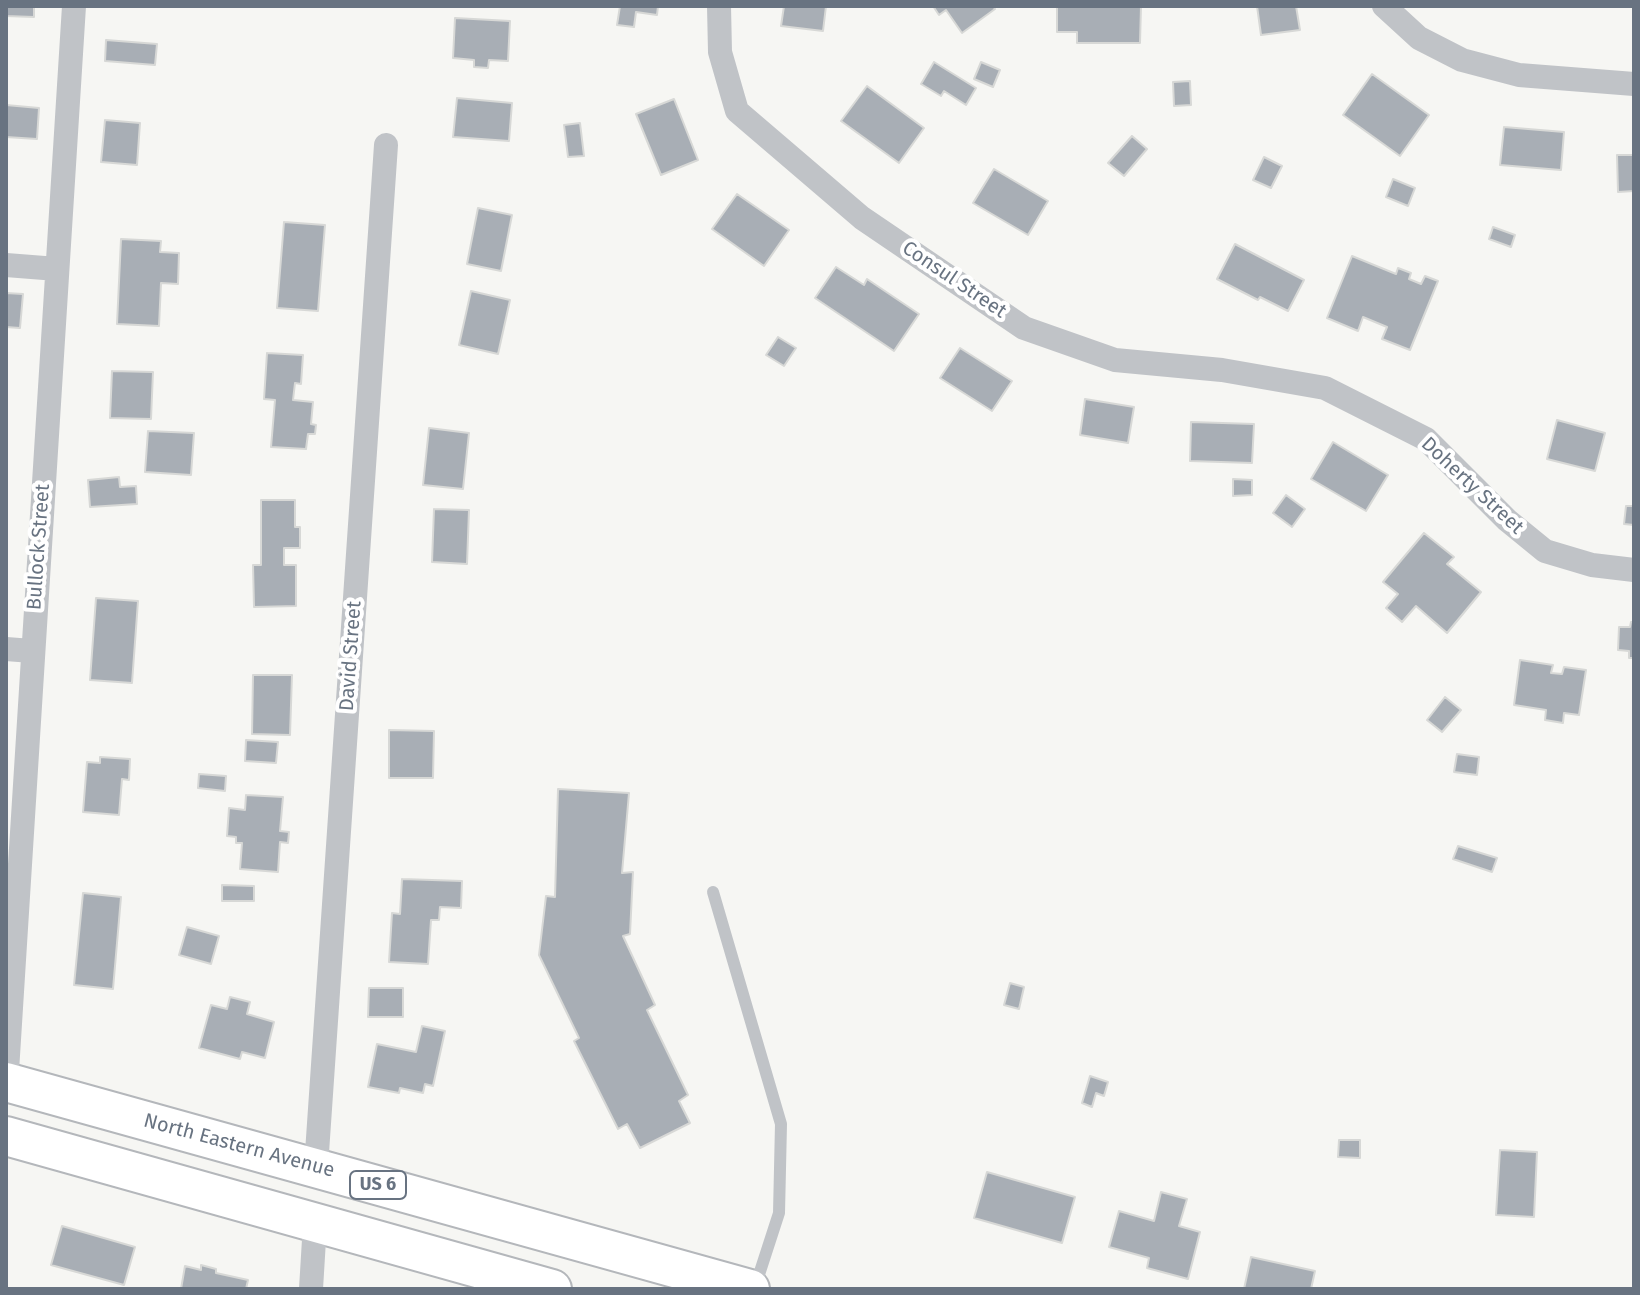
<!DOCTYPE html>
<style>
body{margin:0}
#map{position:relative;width:1640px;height:1295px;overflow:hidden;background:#f6f6f3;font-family:"Fira Sans",sans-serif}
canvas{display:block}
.frame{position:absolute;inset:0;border:8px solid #687381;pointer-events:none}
</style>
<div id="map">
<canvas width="1640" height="1295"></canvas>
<div class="frame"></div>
</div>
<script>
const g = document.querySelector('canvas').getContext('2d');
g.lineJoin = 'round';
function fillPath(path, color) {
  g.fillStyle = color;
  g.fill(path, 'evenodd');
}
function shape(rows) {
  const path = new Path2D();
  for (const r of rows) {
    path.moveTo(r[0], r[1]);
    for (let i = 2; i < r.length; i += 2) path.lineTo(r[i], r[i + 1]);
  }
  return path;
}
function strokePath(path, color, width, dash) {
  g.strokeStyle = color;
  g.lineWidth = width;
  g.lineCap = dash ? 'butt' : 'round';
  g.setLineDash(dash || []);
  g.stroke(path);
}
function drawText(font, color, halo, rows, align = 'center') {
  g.font = font + ' "Fira Sans",sans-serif';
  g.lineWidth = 8;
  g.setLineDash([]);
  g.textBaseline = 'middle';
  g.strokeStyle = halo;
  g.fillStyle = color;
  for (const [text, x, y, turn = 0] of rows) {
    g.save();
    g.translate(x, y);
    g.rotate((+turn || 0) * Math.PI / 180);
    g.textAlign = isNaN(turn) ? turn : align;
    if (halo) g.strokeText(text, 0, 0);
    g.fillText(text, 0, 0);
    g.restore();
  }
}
const building = shape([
 [6,6,34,6,34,17,6,16,6,6],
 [620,6,658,6,657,15,636,12,634,27,617,25,620,6],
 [784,6,826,6,823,31,781,26,784,6],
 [933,6,993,6,995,9,962,33,946,10,939,15,933,6],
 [1057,6,1141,6,1140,43,1077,43,1077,32,1057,32,1057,6],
 [1257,6,1296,6,1300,30,1261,35,1257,6],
 [455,18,510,21,508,61,489,60,488,68,474,67,474,60,453,58,455,18],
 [106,40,157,44,155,65,105,61,106,40],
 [934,62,976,88,966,105,944,91,941,96,921,84,934,62],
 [981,62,1000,70,993,87,974,79,981,62],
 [1372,74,1429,115,1400,156,1343,115,1372,74],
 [1190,81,1191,105,1174,106,1173,82,1190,81],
 [867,86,924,128,899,163,841,121,867,86],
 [457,98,512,103,509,141,453,137,457,98],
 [674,99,698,160,661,175,636,114,674,99],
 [6,105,39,108,37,139,6,137,6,105],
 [105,120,140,123,137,165,101,162,105,120],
 [580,123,584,156,568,157,564,125,580,123],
 [1504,127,1564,132,1561,170,1500,165,1504,127],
 [1132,136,1147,149,1124,176,1108,163,1132,136],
 [1617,155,1634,155,1634,191,1618,192,1617,155],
 [1264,157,1282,166,1271,188,1253,180,1264,157],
 [994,169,1048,201,1028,235,973,203,994,169],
 [1393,179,1415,188,1408,206,1386,197,1393,179],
 [737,194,789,230,764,266,712,229,737,194],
 [478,208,512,215,501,271,467,264,478,208],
 [284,222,325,225,318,311,277,308,284,222],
 [1493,227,1515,235,1511,247,1489,239,1493,227],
 [121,239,161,241,160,252,179,253,178,284,161,283,159,326,117,324,121,239],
 [1235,244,1304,280,1288,311,1260,297,1258,300,1217,279,1235,244],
 [1352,256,1396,274,1398,268,1411,273,1409,279,1421,284,1425,276,1438,281,1410,350,1382,339,1387,327,1363,317,1358,331,1327,318,1352,256],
 [836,267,864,285,867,279,919,314,894,351,815,298,836,267],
 [471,291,510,300,498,354,459,345,471,291],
 [6,293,23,294,20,328,6,327,6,293],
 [778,337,796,348,784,366,766,355,778,337],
 [960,348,1012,381,992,411,940,378,960,348],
 [267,353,303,355,301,384,295,383,293,400,313,402,311,424,316,425,315,434,308,434,306,449,271,447,275,400,264,399,267,353],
 [112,371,153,372,151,419,110,418,112,371],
 [1085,399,1134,407,1128,443,1080,435,1085,399],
 [1557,420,1605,433,1595,471,1547,459,1557,420],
 [1191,422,1254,424,1252,463,1190,461,1191,422],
 [429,428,469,433,463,489,423,485,429,428],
 [148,431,194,433,191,475,145,472,148,431],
 [1333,442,1388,475,1366,511,1311,479,1333,442],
 [119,477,120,487,136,486,137,504,90,507,88,480,119,477],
 [1233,479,1252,480,1252,495,1233,496,1233,479],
 [1286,495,1305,509,1292,527,1273,513,1286,495],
 [261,500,295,500,295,527,300,527,300,548,284,548,284,565,296,565,296,606,254,607,253,565,261,565,261,500],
 [1626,506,1634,506,1634,525,1624,524,1626,506],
 [434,509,469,510,467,564,432,562,434,509],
 [1424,533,1454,557,1447,564,1481,592,1447,633,1416,606,1402,622,1386,608,1398,594,1383,582,1424,533],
 [96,598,138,601,132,683,90,680,96,598],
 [1631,622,1634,622,1634,658,1629,658,1629,651,1618,650,1619,627,1630,627,1631,622],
 [1520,660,1553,665,1551,673,1562,674,1564,667,1586,670,1579,715,1564,713,1563,723,1545,720,1546,710,1514,705,1520,660],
 [253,675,292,675,290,735,252,734,253,675],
 [1445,697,1461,710,1442,732,1427,720,1445,697],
 [389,730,434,731,433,778,389,778,389,730],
 [246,740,278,742,276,763,245,761,246,740],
 [1457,754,1479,757,1477,775,1454,772,1457,754],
 [100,757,130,759,129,780,122,779,119,815,83,812,87,762,100,763,100,757],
 [199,774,226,776,225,791,198,788,199,774],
 [558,789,629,793,622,873,633,872,630,934,623,936,655,1005,647,1010,688,1095,679,1101,690,1123,640,1148,627,1124,618,1129,574,1041,579,1038,539,955,546,896,555,897,558,789],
 [246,795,283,797,280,831,289,832,288,843,280,842,278,872,240,869,242,843,236,843,236,837,227,836,229,808,245,810,246,795],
 [1458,846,1497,858,1492,872,1453,859,1458,846],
 [402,879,462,881,461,908,440,907,439,920,431,920,428,964,389,962,392,913,400,914,402,879],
 [222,885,254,886,254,901,222,901,222,885],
 [83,893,121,897,113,989,74,985,83,893],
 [187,927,219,936,211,964,179,955,187,927],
 [1010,983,1024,987,1019,1009,1004,1005,1010,983],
 [369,988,403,988,403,1017,368,1017,369,988],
 [230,997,250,1002,247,1014,274,1022,265,1058,242,1052,240,1059,199,1048,211,1005,227,1009,230,997],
 [422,1026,445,1031,433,1086,425,1084,423,1093,400,1088,399,1093,368,1087,377,1044,416,1052,422,1026],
 [1090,1076,1108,1082,1104,1096,1096,1093,1092,1107,1082,1103,1090,1076],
 [1339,1140,1360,1140,1360,1158,1338,1157,1339,1140],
 [1500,1150,1537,1152,1534,1217,1496,1215,1500,1150],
 [987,1172,1075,1197,1062,1243,974,1218,987,1172],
 [1161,1192,1187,1199,1179,1226,1200,1232,1188,1279,1147,1268,1149,1258,1109,1247,1119,1211,1154,1221,1161,1192],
 [62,1226,135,1247,124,1285,51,1265,62,1226],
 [1251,1257,1315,1271,1311,1289,1244,1289,1251,1257],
 [201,1265,216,1269,216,1273,248,1280,246,1289,181,1289,185,1266,201,1270,201,1265]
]);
fillPath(building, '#a8aeb5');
strokePath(building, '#d7d8d6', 2);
const primary = shape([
 [6,1082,750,1289],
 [6,1136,552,1289]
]);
strokePath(primary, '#b4b7bb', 42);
strokePath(shape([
 [713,892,781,1124,779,1213,755,1287]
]), '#c0c3c7', 12);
strokePath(shape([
 [719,6,720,52,737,111,862,218,1024,328,1115,360,1222,370,1325,388,1426,439,1507,520,1545,551,1592,565,1634,570],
 [1384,6,1419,38,1462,60,1519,75,1634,84],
 [6,265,57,269],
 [6,649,32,651],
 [6,1087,74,6],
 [316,1167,386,145],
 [311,1289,315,1223]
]), '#c0c3c7', 24);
strokePath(primary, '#fff', 38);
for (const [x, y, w] of [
 [378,1185,56]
]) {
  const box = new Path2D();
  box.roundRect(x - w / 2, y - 14, w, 28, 6);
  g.fillStyle = '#fff';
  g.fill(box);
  strokePath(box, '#687381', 2);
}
drawText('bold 18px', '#687381', null, [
 ["US 6",378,1185]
]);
drawText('20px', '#687381', '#fff', [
 ["Consul Street",954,280,34],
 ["Doherty Street",1472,486,43],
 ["Bullock Street",39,547,-86],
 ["David Street",351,656,-86],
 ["North Eastern Avenue",239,1146,15]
]);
</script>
